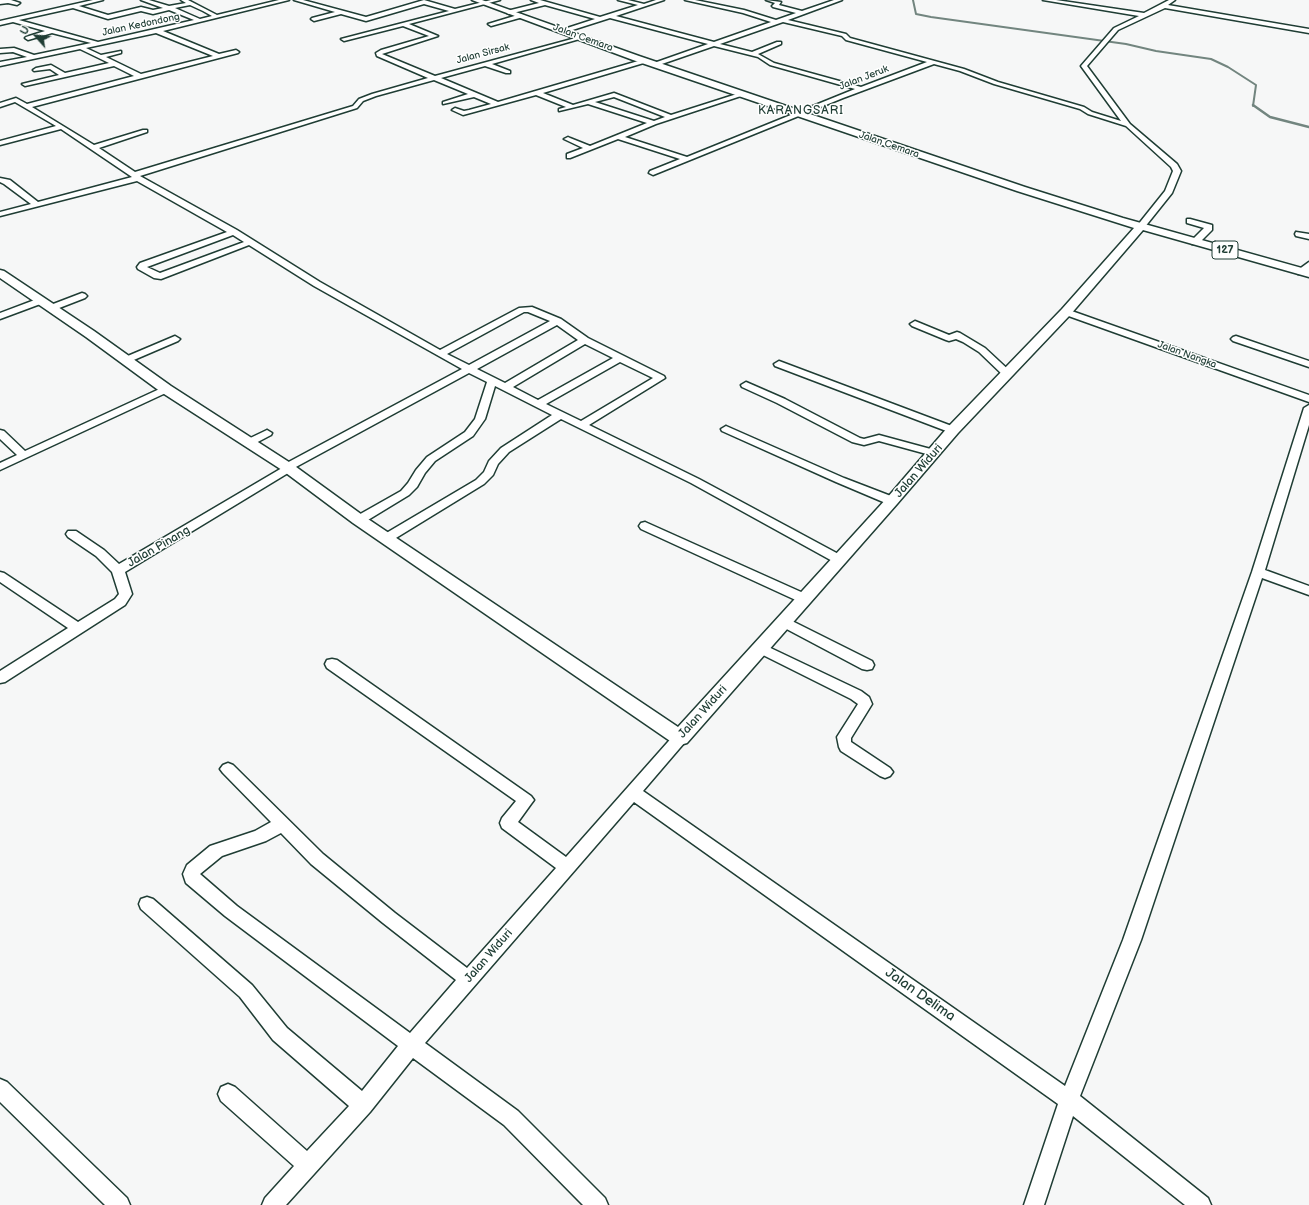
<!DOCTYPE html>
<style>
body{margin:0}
#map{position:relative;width:1309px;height:1205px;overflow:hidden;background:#f6f7f7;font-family:"Balsamiq Sans",sans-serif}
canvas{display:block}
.north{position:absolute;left:16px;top:16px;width:40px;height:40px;-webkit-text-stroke:3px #fff;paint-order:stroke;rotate:297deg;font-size:11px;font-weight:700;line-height:16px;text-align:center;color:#1f3d34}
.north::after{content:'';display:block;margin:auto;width:14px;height:18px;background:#1f3d34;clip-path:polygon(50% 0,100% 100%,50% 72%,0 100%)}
</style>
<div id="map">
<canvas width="1309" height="1205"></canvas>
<div class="north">U</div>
</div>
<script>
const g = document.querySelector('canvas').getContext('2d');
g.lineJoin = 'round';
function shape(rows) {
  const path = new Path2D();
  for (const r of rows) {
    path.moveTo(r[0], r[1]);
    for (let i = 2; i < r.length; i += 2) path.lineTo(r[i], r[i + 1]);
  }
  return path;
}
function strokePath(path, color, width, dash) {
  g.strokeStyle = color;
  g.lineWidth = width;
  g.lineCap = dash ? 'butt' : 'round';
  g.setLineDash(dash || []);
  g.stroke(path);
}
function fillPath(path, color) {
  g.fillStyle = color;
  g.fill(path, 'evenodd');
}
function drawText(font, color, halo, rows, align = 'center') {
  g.font = font + ' "Balsamiq Sans",sans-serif';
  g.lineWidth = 3;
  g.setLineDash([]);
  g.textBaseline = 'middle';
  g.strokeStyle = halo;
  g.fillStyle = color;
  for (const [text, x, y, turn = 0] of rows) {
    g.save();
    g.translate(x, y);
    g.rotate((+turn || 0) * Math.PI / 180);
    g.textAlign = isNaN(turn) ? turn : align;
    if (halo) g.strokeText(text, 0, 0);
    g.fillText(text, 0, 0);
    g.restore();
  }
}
strokePath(shape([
 [913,0,916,14,931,17,1126,44,1156,51,1211,59,1228,67,1256,85,1253,106]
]), '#72857f', 2);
strokePath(shape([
 [1253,105,1270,117,1309,127]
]), '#72857f', 2.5);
const minor = shape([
 [0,0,11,0,20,3,17,5,8,3,0,4,0,0],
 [93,0,103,0,79,6,108,15,141,7,153,10,163,8,141,0,149,0,169,6,186,3,181,0,188,0,217,15,279,0,289,0,163,31,219,54,236,50,239,52,238,53,32,107,94,145,143,130,147,130,147,132,99,148,135,172,353,106,359,99,372,94,428,78,377,56,376,53,381,50,429,36,403,26,344,41,341,39,449,11,424,4,366,21,341,14,314,21,311,19,312,18,335,12,294,0,303,0,366,17,424,0,455,9,491,0,500,0,409,24,438,36,382,54,435,76,583,36,583,38,492,64,510,71,510,73,506,73,485,66,441,78,498,102,645,59,647,60,647,62,543,93,573,105,614,93,671,115,740,93,744,93,744,95,656,124,625,137,687,157,855,89,770,65,758,57,714,46,656,66,654,65,654,63,708,44,610,18,563,33,561,32,561,30,595,19,545,5,509,14,507,13,507,11,539,3,531,0,540,0,600,17,638,5,618,0,628,0,644,4,656,0,664,0,616,16,714,42,771,22,743,13,685,0,695,0,744,10,776,20,796,13,773,7,772,6,775,3,766,0,781,2,779,5,802,11,834,0,842,0,788,20,846,34,850,38,964,69,998,82,1084,107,1092,112,1121,121,1081,66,1114,28,1139,16,1043,0,1056,0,1144,13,1169,0,1175,0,1168,5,1309,29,1309,33,1165,8,1118,30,1087,66,1130,124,1177,164,1181,171,1172,193,1144,228,1141,228,1137,226,1165,191,1173,171,1171,167,1126,126,1088,114,1080,109,994,84,960,71,934,64,843,98,653,175,649,173,650,171,680,159,618,139,570,158,567,158,567,154,583,148,564,139,568,137,570,138,590,146,647,123,588,104,559,111,559,109,566,107,536,95,463,115,452,110,455,108,464,111,469,110,491,104,474,97,443,104,443,102,468,94,434,80,376,96,363,101,357,108,140,176,237,230,320,282,440,350,519,308,532,307,561,319,588,338,664,376,665,378,589,425,699,479,844,557,846,560,844,563,836,563,691,483,561,419,509,452,498,464,493,475,484,484,391,541,383,541,381,538,383,535,476,480,484,472,489,461,501,448,552,415,495,386,485,419,473,436,435,461,425,473,417,487,409,495,363,523,355,523,353,520,355,517,401,491,408,483,416,470,427,457,465,432,475,419,487,382,469,373,294,468,293,470,125,572,132,594,125,605,5,682,0,683,0,671,68,628,0,582,0,572,4,573,78,622,115,599,119,594,112,572,96,556,68,537,66,534,68,531,76,531,104,550,119,564,282,468,283,465,462,369,314,286,249,245,161,279,154,278,138,269,137,267,140,263,227,232,137,181,0,216,0,212,31,204,4,184,0,182,0,178,10,180,38,202,132,177,61,129,0,145,0,141,56,126,15,102,0,107,0,103,16,98,27,104,134,76,114,66,25,86,22,84,59,75,50,69,34,71,33,70,36,68,51,65,65,73,109,63,80,49,0,66,0,62,27,57,13,52,0,53,0,49,14,48,34,55,91,43,52,33,28,40,25,38,26,37,45,31,13,22,0,25,0,21,93,0],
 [190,5,203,11,212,16,200,19,175,8,190,5],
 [73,8,108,19,141,11,153,14,169,10,194,20,98,42,19,20,73,8],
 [783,22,842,36,846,40,927,62,861,87,774,63,758,54,781,44,781,42,777,42,752,52,720,44,783,22],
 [156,33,213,56,141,74,106,57,121,53,121,51,101,55,86,48,156,33],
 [614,97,665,117,654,121,595,102,614,97],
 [233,235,244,242,160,273,147,267,233,235],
 [524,312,528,312,550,321,469,365,447,354,524,312],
 [557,325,578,340,505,383,477,369,557,325],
 [585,344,613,358,538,400,513,387,585,344],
 [620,362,653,378,581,421,546,404,620,362],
 [521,14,524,16,523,17,491,26,488,24,521,14],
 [1187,219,1190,219,1212,225,1212,230,1198,244,1192,244,1191,242,1192,240,1204,228,1187,223,1187,219],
 [1296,232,1309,234,1309,239,1296,236,1295,234,1296,232],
 [1309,262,1309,270,1304,274,1298,274,1297,272,1298,270,1309,262],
 [82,293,85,294,87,296,85,298,54,310,51,311,46,308,48,306,82,293],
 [40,298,43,299,45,301,43,303,0,319,0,313,40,298],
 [1066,309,1309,395,1309,402,1063,314,1061,312,1066,309],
 [915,321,949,335,957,332,960,333,985,348,1013,374,1008,377,1004,376,979,352,963,342,956,339,949,341,946,340,912,326,910,324,915,321],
 [175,336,180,339,178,341,129,362,123,362,121,360,123,358,175,336],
 [1236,336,1309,361,1309,367,1233,341,1231,339,1233,337,1236,336],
 [779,361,957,428,958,430,957,432,949,432,775,366,774,364,779,361],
 [746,382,785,399,860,438,864,439,879,435,938,451,940,453,934,456,879,441,864,445,852,442,777,403,742,387,741,385,746,382],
 [166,386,170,387,171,389,170,391,0,470,0,463,17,455,0,439,0,430,4,431,25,451,166,386],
 [1309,405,1309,425,1265,570,1309,586,1309,595,1262,578,1141,940,1080,1096,1208,1198,1211,1205,1185,1205,1073,1116,1044,1205,1024,1205,1058,1104,634,802,425,1043,518,1111,605,1198,608,1205,583,1205,504,1125,413,1058,370,1112,286,1205,262,1205,265,1198,294,1166,221,1101,218,1094,221,1087,228,1084,235,1087,307,1151,349,1106,273,1040,240,997,141,909,139,904,141,899,147,897,153,899,252,985,287,1028,362,1091,398,1046,225,916,186,883,183,874,187,865,210,846,255,831,271,822,223,773,220,769,223,765,228,763,233,765,323,854,395,913,467,968,556,868,502,828,500,823,502,818,516,801,327,668,325,664,327,660,332,659,337,660,531,796,534,800,531,804,518,822,566,857,675,734,680,732,685,734,687,738,685,742,643,791,1065,1086,1123,940,1252,572,1304,408,1309,405],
 [281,833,311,864,383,923,456,980,410,1033,237,906,200,874,222,856,266,841,281,833],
 [726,426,844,478,896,498,898,501,896,504,888,504,836,482,722,431,721,429,726,426],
 [267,430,272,433,271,435,252,445,244,445,243,443,244,441,267,430],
 [645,522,810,596,811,599,810,602,805,603,800,602,641,529,639,526,641,523,645,522],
 [784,617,872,661,874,665,872,669,867,670,862,669,779,625,777,622,779,619,784,617],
 [760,643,861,691,869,697,872,704,851,738,851,742,890,768,893,772,890,776,885,778,880,776,841,751,839,747,837,737,858,704,851,699,755,651,753,648,755,645,760,643],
 [0,1079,7,1082,127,1198,130,1205,105,1205,0,1102,0,1079]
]);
const major = shape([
 [472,0,482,0,639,56,1025,187,1123,218,1309,270,1309,277,1143,230,1070,315,958,433,897,504,687,743,680,745,673,743,353,523,282,470,161,392,86,337,0,278,0,270,4,271,94,331,171,386,292,464,365,517,678,727,887,498,948,427,1062,309,1134,228,1017,191,633,60,472,0]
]);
strokePath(minor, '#1f3d34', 3);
strokePath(major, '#1f3d34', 3);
fillPath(minor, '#fff');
fillPath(major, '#fff');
drawText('10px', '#1f3d34', '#fff', [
 ["Jalan Kedondong",141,25,-12],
 ["Jalan Cemara",583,38,20],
 ["Jalan Sirsak",483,54,-15],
 ["Jalan Jeruk",864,78,-21],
 ["Jalan Cemara",889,145,19],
 ["Jalan Nangka",1187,355,20]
]);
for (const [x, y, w] of [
 [1225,250,26]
]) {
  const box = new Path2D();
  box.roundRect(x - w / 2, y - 9, w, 18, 3);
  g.fillStyle = '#fff';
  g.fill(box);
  strokePath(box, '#1f3d34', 1);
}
drawText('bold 11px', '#1f3d34', null, [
 ["127",1225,250]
]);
g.letterSpacing = '1px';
drawText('12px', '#1f3d34', '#fff', [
 ["KARANGSARI",801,111]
]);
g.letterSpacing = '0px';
drawText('12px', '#1f3d34', '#fff', [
 ["Jalan Widuri",919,471,-49],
 ["Jalan Pinang",159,547,-30],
 ["Jalan Widuri",703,712,-48],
 ["Jalan Widuri",489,956,-49]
]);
drawText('14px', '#1f3d34', '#fff', [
 ["Jalan Delima",920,995,35]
]);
</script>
